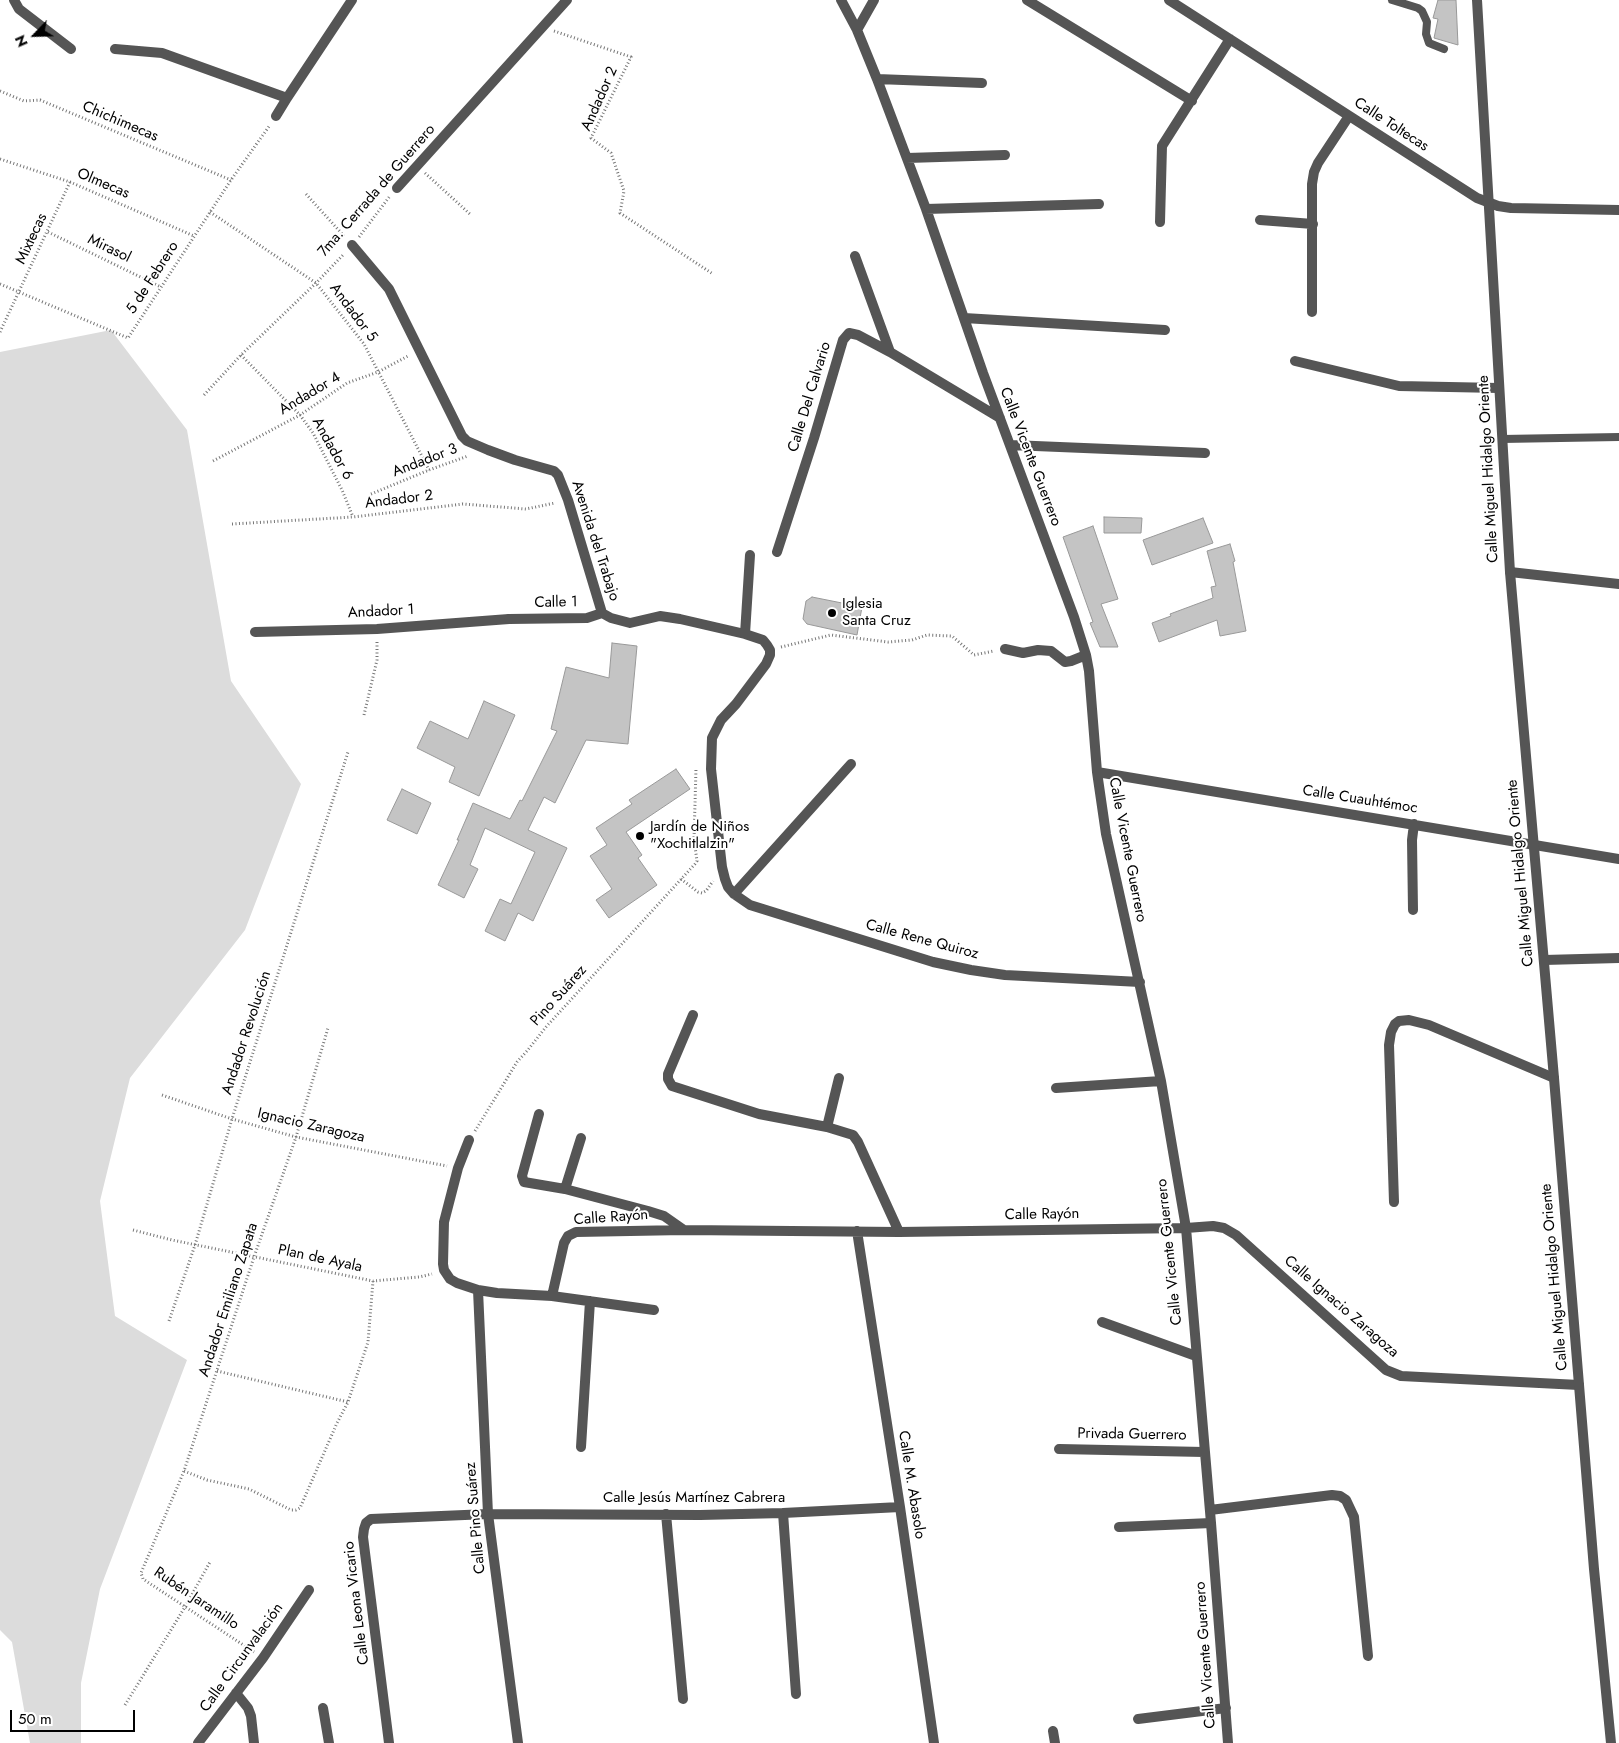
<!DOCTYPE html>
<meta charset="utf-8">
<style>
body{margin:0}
#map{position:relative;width:1619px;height:1743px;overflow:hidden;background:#fff;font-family:Jost,sans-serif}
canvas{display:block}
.north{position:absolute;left:10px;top:10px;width:50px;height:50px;-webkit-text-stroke:4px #fff;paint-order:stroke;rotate:246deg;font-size:14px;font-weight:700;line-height:20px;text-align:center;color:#000}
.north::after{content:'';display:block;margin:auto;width:18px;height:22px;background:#000;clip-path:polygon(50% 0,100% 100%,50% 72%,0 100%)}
.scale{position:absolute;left:10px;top:1710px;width:125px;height:22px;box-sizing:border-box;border:2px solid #000;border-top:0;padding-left:6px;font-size:15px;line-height:18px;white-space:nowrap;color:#000;-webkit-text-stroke:4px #fff;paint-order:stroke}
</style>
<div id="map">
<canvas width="1619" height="1743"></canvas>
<div class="north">N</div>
<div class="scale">50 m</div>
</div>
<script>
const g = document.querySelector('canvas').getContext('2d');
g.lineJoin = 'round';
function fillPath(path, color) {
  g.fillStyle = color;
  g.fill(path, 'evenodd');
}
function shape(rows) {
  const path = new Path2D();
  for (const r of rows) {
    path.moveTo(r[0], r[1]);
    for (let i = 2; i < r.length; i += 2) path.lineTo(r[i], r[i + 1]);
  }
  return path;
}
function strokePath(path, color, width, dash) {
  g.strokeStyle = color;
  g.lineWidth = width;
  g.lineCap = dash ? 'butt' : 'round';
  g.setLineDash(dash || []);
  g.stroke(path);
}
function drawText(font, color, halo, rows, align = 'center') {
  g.font = font + ' Jost,sans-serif';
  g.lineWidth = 4;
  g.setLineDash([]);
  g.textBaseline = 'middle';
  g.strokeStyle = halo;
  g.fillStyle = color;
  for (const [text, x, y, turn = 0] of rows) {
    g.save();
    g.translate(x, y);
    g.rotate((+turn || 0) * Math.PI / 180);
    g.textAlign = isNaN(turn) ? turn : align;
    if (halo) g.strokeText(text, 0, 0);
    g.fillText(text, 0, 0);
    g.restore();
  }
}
fillPath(shape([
 [111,330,187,430,231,681,301,784,245,930,130,1078,100,1201,115,1316,187,1360,100,1589,81,1683,81,1743,30,1743,12,1642,0,1630,0,352]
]), '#dcdcdc');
const building = shape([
 [1438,0,1456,0,1458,45,1434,38,1438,19,1433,18,1438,0],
 [1104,517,1142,518,1141,533,1104,533,1104,517],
 [1203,518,1213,543,1152,565,1143,540,1203,518],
 [1093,526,1118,599,1101,604,1118,647,1100,647,1090,623,1093,622,1063,537,1093,526],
 [1230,544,1235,561,1233,562,1246,631,1220,636,1217,620,1159,642,1152,623,1171,616,1170,614,1213,598,1211,587,1216,586,1207,551,1230,544],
 [812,597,862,607,857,635,807,624,803,619,806,601,812,597],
 [612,643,637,646,628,744,586,740,555,803,544,797,528,830,567,848,533,921,518,913,505,941,485,931,500,899,511,904,535,852,485,828,470,865,478,869,464,898,438,885,459,840,457,840,473,803,510,819,520,800,522,801,557,731,551,729,566,667,609,678,612,643],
 [484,701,515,715,479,796,449,782,455,767,417,748,430,721,468,739,484,701],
 [676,769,690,789,626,832,642,855,638,858,657,885,609,918,596,900,612,889,590,856,607,845,596,828,632,804,629,800,676,769],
 [402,789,431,803,417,834,387,820,402,789]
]);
fillPath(building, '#c4c4c4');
strokePath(building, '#999', 1);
strokePath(shape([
 [554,31,631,57,591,138,611,153,624,191,620,213,713,274],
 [0,91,24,101,40,100,231,180],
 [0,159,70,182,194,236],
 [425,173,471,215],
 [306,194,344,236],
 [210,212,316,283,364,344,429,470],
 [48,232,161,287],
 [359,237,390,196],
 [0,284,128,338,231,180,270,125],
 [0,332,70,182],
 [241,355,300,415,313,433,342,490,353,517],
 [204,395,241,355,316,283,343,255],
 [213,461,300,415,347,383,378,372,408,356],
 [371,494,429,470,468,456],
 [232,524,353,517,463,504,526,509,555,503],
 [781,647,831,635,888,642,912,640,927,635,952,636,974,655,994,651],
 [364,715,377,660,377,640],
 [681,879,698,892,702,893,706,891,713,881],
 [162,1095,232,1119,296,1137,447,1166],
 [475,1131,517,1062,527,1051,546,1027,695,864,697,861,694,839,696,768],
 [133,1230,172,1240,373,1281,419,1277,432,1274],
 [169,1321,195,1245,232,1119,348,752],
 [217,1371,348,1402],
 [184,1471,207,1480,249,1489,291,1510,296,1510,300,1508,337,1423,348,1402,368,1342,373,1281],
 [254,1652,143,1579,141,1573,184,1471,254,1257,296,1137,328,1028],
 [125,1705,185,1607,210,1562]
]), '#777', 3, [1, 2.5]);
strokePath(shape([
 [1392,0,1418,8,1422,11,1427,22,1426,34,1429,43,1444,49],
 [1502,439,1619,437]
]), '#555', 8);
strokePath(shape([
 [255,632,377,629,509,619]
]), '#555', 10);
strokePath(shape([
 [14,0,19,9,71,49],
 [841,0,857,30,877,79,926,209,983,373,1074,617,1086,655,1089,671,1097,772,1106,834,1161,1081,1186,1228,1211,1523,1228,1743],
 [1027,0,1192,101],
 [1169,0,1477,198,1498,206,1511,208,1619,210],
 [857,30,874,0],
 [115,49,162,53,287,98],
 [877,79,982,83],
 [276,116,287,98,352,0],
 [907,158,1005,155],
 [397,188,567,0],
 [926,209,1099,204],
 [1260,220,1313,224],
 [1160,222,1162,146,1230,39],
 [352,245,389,289,462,436,467,441,488,450,515,460,554,471,558,475,568,500,602,613,611,618,630,623,660,616,680,619,745,634,763,640,767,645,770,650,770,655,766,664,736,704,721,720,712,738,711,769,722,867,725,879,728,887,734,894,750,905,933,962,971,970,1005,975,1140,982],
 [855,256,890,352],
 [1312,312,1312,184,1314,172,1318,163,1349,116],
 [964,318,1165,330],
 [1295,361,1399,386,1499,388],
 [1011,445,1205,453],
 [777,552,814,438,843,340,849,333,858,335,890,352,1000,418],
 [1510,572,1619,584],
 [509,619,587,618,602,613],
 [745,634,750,555],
 [1005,649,1023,653,1038,650,1051,651,1065,662,1071,661,1086,655],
 [1097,772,1619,859],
 [734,894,851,764],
 [1413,910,1412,840,1414,824],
 [1544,960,1619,958],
 [693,1015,668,1074,668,1079,672,1086,759,1114,827,1127,853,1135,858,1142,899,1232],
 [1056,1088,1161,1081],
 [539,1114,522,1176,524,1182,565,1189,648,1211,664,1216,684,1230],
 [827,1127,839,1078],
 [469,1140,458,1168,444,1222,443,1264,444,1270,450,1279,457,1283,478,1290,497,1293,552,1296,654,1310],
 [565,1189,581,1138],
 [1394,1202,1389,1045,1391,1032,1395,1024,1399,1021,1409,1020,1429,1025,1554,1078],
 [857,1231,900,1507,934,1743],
 [478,1290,488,1514,518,1743],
 [552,1296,564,1243,568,1236,576,1232,684,1230,899,1232,1186,1228,1213,1226,1224,1228,1236,1235,1386,1370,1401,1376,1579,1385],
 [1102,1322,1196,1356],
 [581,1447,590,1301],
 [1059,1449,1204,1452],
 [1210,1510,1332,1495,1340,1496,1346,1500,1354,1517,1368,1656],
 [783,1513,796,1694],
 [666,1514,683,1699],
 [1119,1527,1211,1523],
 [236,1693,248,1708,251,1716,254,1743],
 [323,1708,329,1743],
 [1138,1719,1226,1708],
 [1053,1731,1055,1743],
 [198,1743,263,1658,309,1590],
 [389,1743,363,1537,364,1529,366,1523,371,1519,488,1514,700,1515,783,1513,900,1507]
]), '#555', 10);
strokePath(shape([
 [1477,0,1510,572,1554,1078,1594,1569,1611,1743]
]), '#555', 10);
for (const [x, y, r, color] of [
 [832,613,5,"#000"],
 [640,836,5,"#000"]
]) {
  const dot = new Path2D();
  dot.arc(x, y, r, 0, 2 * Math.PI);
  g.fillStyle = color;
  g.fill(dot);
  strokePath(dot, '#fff', 2);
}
drawText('15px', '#000', '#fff', [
 ["Andador 2",600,99,-66],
 ["Chichimecas",120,122,23],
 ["Calle Toltecas",1391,125,33],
 ["Olmecas",103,184,23],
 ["7ma. Cerrada de Guerrero",377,191,-49],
 ["Mixtecas",32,239,-65],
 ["Mirasol",109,249,26],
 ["5 de Febrero",153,278,-57],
 ["Andador 5",353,313,53],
 ["Andador 4",310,394,-31],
 ["Calle Del Calvario",810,397,-73],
 ["Andador 6",332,449,61],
 ["Calle Vicente Guerrero",1030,457,69],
 ["Andador 3",425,461,-21],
 ["Calle Miguel Hidalgo Oriente",1489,469,-93],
 ["Andador 2",399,500,-7],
 ["Avenida del Trabajo",595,541,72],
 ["Calle 1",556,603,-1],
 ["Andador 1",381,612,-3],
 ["Calle Cuauhtémoc",1360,800,9],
 ["Calle Vicente Guerrero",1127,850,79],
 ["Calle Miguel Hidalgo Oriente",1521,873,-95],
 ["Calle Rene Quiroz",922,940,15],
 ["Pino Suárez",559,996,-48],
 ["Andador Revolución",247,1033,-72],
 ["Ignacio Zaragoza",311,1126,13],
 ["Calle Rayón",1042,1215,-1],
 ["Calle Rayón",611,1218,-4],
 ["Calle Vicente Guerrero",1170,1252,-96],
 ["Plan de Ayala",320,1259,12],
 ["Calle Miguel Hidalgo Oriente",1555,1277,-95],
 ["Andador Emiliano Zapata",229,1300,-72],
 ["Calle Ignacio Zaragoza",1341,1307,41],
 ["Privada Guerrero",1132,1435,1],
 ["Calle M. Abasolo",911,1485,81],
 ["Calle Jesús Martínez Cabrera",694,1498],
 ["Calle Pino Suárez",476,1518,-95],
 ["Rubén Jaramillo",196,1599,34],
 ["Calle Leona Vicario",357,1603,-97],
 ["Calle Vicente Guerrero",1206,1655,-94],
 ["Calle Circunvalación",242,1658,-54]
]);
drawText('15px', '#000', '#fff', [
 ["Iglesia",842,604],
 ["Santa Cruz",842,621],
 ["Jardín de Niños",650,827],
 ["\"Xochitlalzin\"",650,844]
], 'left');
</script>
